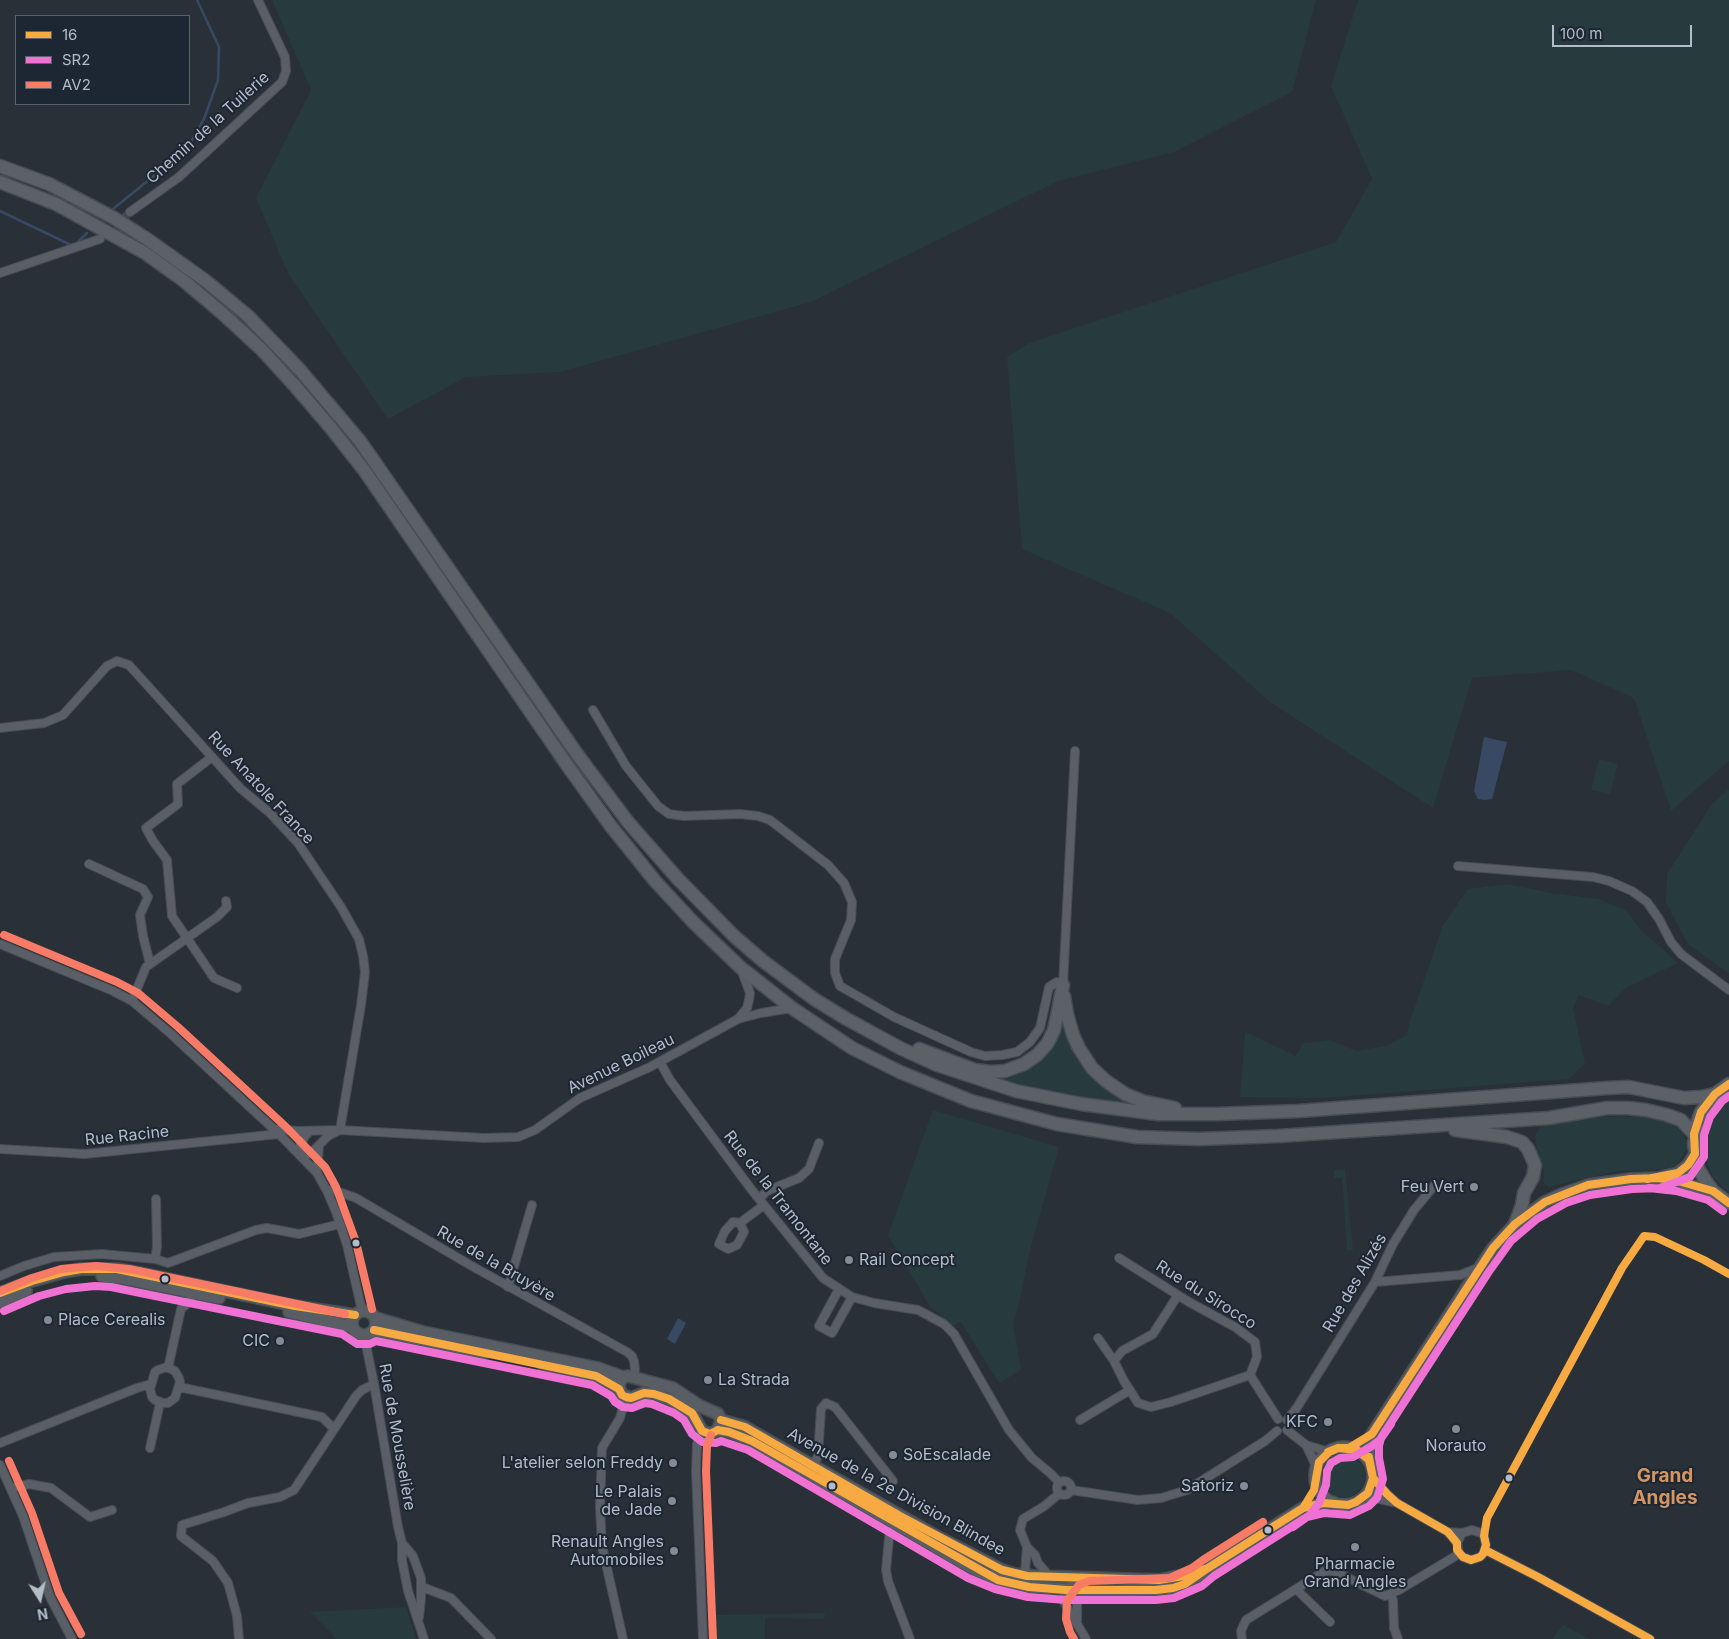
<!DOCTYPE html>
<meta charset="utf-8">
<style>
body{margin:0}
#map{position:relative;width:1729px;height:1639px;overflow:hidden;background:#2a3038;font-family:Inter,sans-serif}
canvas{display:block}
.legend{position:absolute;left:15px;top:15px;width:175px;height:90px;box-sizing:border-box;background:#1d2633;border:1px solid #59626f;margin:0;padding:6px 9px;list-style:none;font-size:15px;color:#b4bcc9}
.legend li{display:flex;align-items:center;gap:10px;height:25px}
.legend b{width:25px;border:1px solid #59626f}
.north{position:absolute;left:15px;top:1574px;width:50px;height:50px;-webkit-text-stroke:4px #1d2633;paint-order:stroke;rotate:170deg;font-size:14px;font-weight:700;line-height:20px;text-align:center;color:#b4bcc9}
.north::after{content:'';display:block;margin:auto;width:18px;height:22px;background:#b4bcc9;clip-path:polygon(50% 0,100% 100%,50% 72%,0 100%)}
.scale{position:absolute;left:1552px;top:25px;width:140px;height:22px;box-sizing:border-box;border:2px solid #b4bcc9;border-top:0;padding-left:6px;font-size:15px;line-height:18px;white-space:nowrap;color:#b4bcc9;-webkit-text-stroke:4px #1d2633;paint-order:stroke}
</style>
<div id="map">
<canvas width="1729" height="1639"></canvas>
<ul class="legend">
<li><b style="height:6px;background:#f7aa42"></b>16</li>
<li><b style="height:6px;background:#f071d4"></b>SR2</li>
<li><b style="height:6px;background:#f77b66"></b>AV2</li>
</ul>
<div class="north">N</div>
<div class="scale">100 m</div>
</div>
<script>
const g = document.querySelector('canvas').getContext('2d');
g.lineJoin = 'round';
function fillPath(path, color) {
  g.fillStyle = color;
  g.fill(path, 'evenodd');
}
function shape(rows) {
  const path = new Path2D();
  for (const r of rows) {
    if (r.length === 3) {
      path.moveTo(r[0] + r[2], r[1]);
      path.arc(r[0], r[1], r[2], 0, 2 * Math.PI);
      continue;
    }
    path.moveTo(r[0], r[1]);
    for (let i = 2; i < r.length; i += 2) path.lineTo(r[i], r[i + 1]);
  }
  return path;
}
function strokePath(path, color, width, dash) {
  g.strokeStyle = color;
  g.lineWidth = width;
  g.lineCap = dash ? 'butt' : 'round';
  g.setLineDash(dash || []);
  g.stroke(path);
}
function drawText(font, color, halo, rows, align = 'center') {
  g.font = font + ' Inter,sans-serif';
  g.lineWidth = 4;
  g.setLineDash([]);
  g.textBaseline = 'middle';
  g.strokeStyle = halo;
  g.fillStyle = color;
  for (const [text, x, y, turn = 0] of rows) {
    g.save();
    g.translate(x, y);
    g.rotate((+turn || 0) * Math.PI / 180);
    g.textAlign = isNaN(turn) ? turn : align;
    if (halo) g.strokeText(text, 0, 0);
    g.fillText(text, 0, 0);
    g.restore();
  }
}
fillPath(shape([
 [272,0,1316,0,1292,92,1174,152,1058,181,811,302,560,372,466,377,388,419,289,275,256,198,311,90],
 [1358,0,1729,0,1729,761,1671,811,1634,698,1571,670,1472,678,1433,808,1270,702,1170,613,1022,549,1007,357,1029,343,1336,242,1372,179,1331,86],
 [1599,759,1618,764,1610,794,1591,790],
 [1729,789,1729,972,1728,973,1688,944,1666,903,1667,874,1712,804],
 [1507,884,1551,893,1598,899,1626,910,1641,930,1678,963,1626,988,1608,1006,1579,995,1573,1008,1585,1063,1569,1079,1326,1098,1240,1097,1245,1032,1296,1056,1303,1043,1329,1040,1357,1051,1385,1046,1407,1035,1410,1021,1443,925,1468,889],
 [1062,1018,1079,1057,1136,1103,1127,1104,1089,1099,1029,1088,992,1078,1028,1067],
 [1729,1095,1729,1193,1713,1177,1705,1159,1703,1139,1708,1120,1719,1103],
 [933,1110,1059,1147,1030,1250,1018,1308,1013,1322,1021,1370,999,1383,961,1322,953,1326,929,1305,888,1235],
 [1642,1116,1673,1124,1682,1132,1687,1142,1687,1149,1677,1164,1668,1169,1618,1171,1549,1187,1544,1183,1544,1172,1538,1155,1535,1136,1541,1125,1603,1117],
 [1345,1169,1353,1250,1347,1250,1342,1178,1334,1178,1334,1170],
 [1344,1476,21],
 [406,1607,416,1639,337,1639,310,1612],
 [825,1613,824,1619,765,1618,765,1639,709,1639,710,1615],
 [1563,1625,1590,1639,1552,1639]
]), '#273a3e');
fillPath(shape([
 [1484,737,1507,742,1492,799,1485,800,1478,799,1474,791],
 [678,1318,686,1323,675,1344,667,1339]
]), '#384963');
strokePath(shape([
 [113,209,187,149,204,119,218,80,219,47,197,0],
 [0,211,71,245],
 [77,243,87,233]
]), '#384963', 2.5);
strokePath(shape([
 [105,235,130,212]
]), '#3f454e', 8, [8, 4]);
const minor = shape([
 [130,212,179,177,282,82,286,71,285,57,258,0],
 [0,273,100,239],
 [593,710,626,766,658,806,669,814,684,816,740,814,758,816,770,820,828,865,844,883,852,902,851,920,835,959,835,973,840,986,894,1017,971,1052,985,1056,1002,1055,1017,1052,1030,1042,1040,1028,1049,987,1057,982,1063,985,1075,751],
 [0,728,44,723,63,715,107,666,117,661,129,665,240,788,271,814,298,843,341,907,359,939,363,956,365,972,361,1005,340,1130],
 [212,757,177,784,178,804,146,828,153,841,167,860,172,916,214,978,237,988],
 [89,864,143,889,148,897,140,915,143,936,150,964],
 [1458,866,1593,877,1609,881,1632,891,1647,902,1659,919,1671,942,1681,954,1729,990],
 [0,944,113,991,132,1001,171,1034,279,1134,317,1173,327,1191,336,1212,347,1245,362,1311],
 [132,1001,146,967,217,917,227,907,226,901],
 [738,1019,747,1008,749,1000,750,993,741,969],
 [660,1062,670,1080,751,1189,823,1278,852,1297,874,1303,918,1310,944,1324,954,1334,1009,1430,1032,1458,1050,1473,1059,1482],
 [273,1129,298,1131,340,1130,484,1138,518,1137,535,1130,580,1098,650,1067,738,1019,761,1013,792,1008],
 [0,1149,85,1154,279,1134],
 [302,1157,312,1152,328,1136,338,1131],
 [302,1157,300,1146,305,1136,310,1131],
 [317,1173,319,1145],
 [327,1191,333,1190,356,1198,470,1265,627,1352,632,1356,634,1361,635,1369,634,1377],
 [759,1199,767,1191,799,1178,809,1169,819,1143],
 [740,1223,744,1232,737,1245,728,1249,719,1244,725,1231,733,1222,740,1223,764,1205],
 [1119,1258,1189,1302,1235,1327,1255,1342,1257,1357,1250,1375,1278,1419],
 [155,1259,157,1247,156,1199],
 [0,1276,24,1266,54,1257,102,1254,155,1259,168,1263,256,1230,267,1228,299,1234,340,1224],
 [1375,1282,1460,1275,1478,1268],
 [508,1287,532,1205],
 [839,1289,819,1326,832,1333,852,1297],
 [1178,1295,1153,1334,1122,1351,1114,1361,1124,1381,1138,1403,1151,1407,1171,1402,1250,1375],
 [364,1335,374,1384,398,1527,402,1543,402,1560,408,1591,424,1639],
 [1098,1338,1114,1361],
 [167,1367,175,1371,179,1378,180,1382,175,1398,168,1403,163,1403,155,1400,152,1397,150,1389,155,1372,158,1370,167,1367],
 [168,1368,181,1309,190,1301,193,1293],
 [179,1387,322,1417,334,1429],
 [1080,1420,1130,1390],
 [1287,1420,1296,1409,1375,1282,1393,1244,1414,1210,1434,1186],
 [1287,1430,1306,1445,1329,1452],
 [702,1431,697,1444,696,1471,703,1639],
 [0,1443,137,1388,151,1384],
 [1306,1445,1317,1468],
 [150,1448,160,1403],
 [0,1465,23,1516,50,1597,72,1639],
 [812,1468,818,1456,821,1409,826,1403,835,1407,893,1481],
 [1373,1478,1387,1494,1397,1503,1448,1532,1457,1543],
 [1064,1488,7],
 [11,1488,29,1484,51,1488,90,1517,112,1510],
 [1071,1490,1138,1500,1161,1498,1187,1490,1265,1441,1277,1431],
 [1363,1498,1375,1498,1393,1502],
 [896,1521,890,1532,889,1538,886,1570,888,1581,910,1639],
 [1448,1532,1462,1533,1472,1530,1481,1533,1484,1536,1486,1545,1483,1554,1480,1557,1471,1560,1463,1557,1459,1554,1457,1543,1462,1533],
 [402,1543,413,1556,421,1578,421,1599,419,1617],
 [1485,1550,1538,1577,1650,1639],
 [1050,1577,1038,1563,1035,1555,1027,1547,1020,1530,1023,1519,1043,1507,1059,1494],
 [1027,1580,1025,1572,1027,1547],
 [1085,1582,1079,1582,1069,1587,1064,1596,1064,1602,1086,1639],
 [422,1587,451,1598,491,1639],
 [1296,1589,1330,1622],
 [1391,1595,1393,1600,1394,1628,1398,1639],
 [1077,1621,1077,1603,1081,1596,1090,1591],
 [239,1639,237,1616,228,1583,213,1561,181,1536,182,1525,224,1512,248,1503,280,1497,294,1490,356,1396,362,1390,374,1384],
 [623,1639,602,1546,600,1507,602,1448,620,1418,626,1397],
 [1242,1639,1241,1631,1246,1620,1325,1571,1332,1571,1338,1573,1385,1596,1399,1590,1459,1554]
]);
const secondary = shape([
 [1662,1179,1713,1191],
 [102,1276,127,1279,219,1298],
 [0,1293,32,1281,64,1272,81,1269,117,1269,140,1273,295,1306,355,1315],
 [0,1302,26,1291],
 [364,1323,12],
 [289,1312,352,1327],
 [376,1318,423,1332,598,1368,623,1377],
 [374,1330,485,1353],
 [542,1364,596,1376,619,1389],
 [628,1376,673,1388,700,1406,718,1414,721,1420,718,1430,710,1434,702,1431,692,1413,669,1399,654,1394,644,1393,631,1398,622,1395,620,1391,619,1383,623,1377,628,1376],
 [721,1420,745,1427,940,1538,1002,1570,1014,1574,1034,1576,1159,1580,1197,1572],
 [718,1430,729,1432,752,1441,973,1569,998,1580,1029,1587,1100,1591,1156,1590,1173,1588,1197,1577,1208,1568,1303,1508,1333,1502],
 [1344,1476,29],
 [1369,1460,1369,1445,1372,1434,1480,1267,1493,1248,1515,1224,1545,1202,1562,1194,1588,1185,1631,1179,1658,1178,1678,1173,1688,1165,1695,1154]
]);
const primary = shape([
 [0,166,49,184,114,218,147,239,206,281,248,316,300,370,360,441,577,754,628,822,678,879,734,936,763,961,814,999,845,1018,900,1048,937,1065,1016,1091,1081,1104,1158,1114,1217,1114,1299,1111,1607,1088,1629,1087,1684,1098,1701,1097,1715,1094],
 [0,182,56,204,145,253,184,281,222,313,261,349,295,386,331,428,364,470,567,765,610,825,655,881,693,922,740,967,792,1008,852,1048,900,1072,971,1101,1057,1124,1137,1137,1199,1139,1278,1136,1549,1118,1607,1108,1628,1108,1646,1110,1667,1115,1681,1120,1694,1134],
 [1064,996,1067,1014,1073,1035,1079,1048,1092,1068,1106,1081,1125,1094,1142,1101,1175,1108],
 [919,1049,975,1070,991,1072,1005,1071,1024,1064,1037,1055,1047,1044,1054,1030,1057,1016,1063,985],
 [1729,1084,1715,1094,1701,1112,1697,1123,1694,1144,1698,1168,1705,1180,1713,1191,1729,1203],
 [1455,1130,1507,1137,1522,1142,1528,1149,1535,1165,1533,1177,1524,1193,1522,1205,1515,1224]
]);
strokePath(minor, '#484c53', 10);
strokePath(secondary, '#484c53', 14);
strokePath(primary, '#484c55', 15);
strokePath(minor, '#5a5e66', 8);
strokePath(secondary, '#595d64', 11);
strokePath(primary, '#5c6168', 12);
strokePath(shape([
 [1647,1179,1678,1173,1688,1165,1695,1154,1694,1134,1701,1112,1715,1094,1729,1084],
 [0,1293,32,1281,64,1272,81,1269,117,1269,295,1306,355,1315],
 [374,1330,596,1376,619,1389,622,1395,626,1397,631,1398,644,1393,654,1394,669,1399,692,1413,702,1431,710,1434,718,1430],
 [721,1420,745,1427,900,1516,1002,1570,1027,1576,1159,1580,1184,1576,1208,1568],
 [718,1430,729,1432,752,1441,998,1580,1029,1587,1066,1590,1156,1590,1173,1588,1185,1584,1208,1568],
 [1338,1448,1357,1450,1369,1460,1373,1478,1368,1493,1356,1502,1348,1505,1323,1503,1303,1508,1314,1490,1319,1462,1329,1452,1338,1448],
 [1328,1452,1338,1448,1349,1448,1372,1434,1493,1248,1515,1224,1545,1202,1588,1185,1631,1179,1658,1178,1678,1181,1713,1191,1729,1203],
 [1369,1457,1373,1478,1387,1494,1397,1503,1448,1532,1457,1543,1457,1550,1463,1557,1471,1560,1480,1557,1483,1554,1486,1545,1484,1536,1487,1518,1622,1268,1644,1236,1655,1237,1704,1260,1729,1274],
 [1485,1550,1538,1577,1650,1639],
 [1208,1568,1303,1508],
 [1208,1568,1303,1508]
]), '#f7aa42', 8);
strokePath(shape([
 [1649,1188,1676,1191,1708,1200,1723,1211],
 [4,1311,39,1296,66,1289,95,1286,111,1287,342,1334,357,1344,370,1344,376,1341,592,1385,611,1396,615,1402,623,1407,632,1408,645,1403,652,1404,674,1413,684,1420,692,1434,702,1442,716,1443,721,1441,748,1450,968,1578,995,1589,1028,1597,1066,1600,1156,1600,1174,1598,1202,1586,1214,1576,1307,1517,1324,1513,1350,1515,1369,1506,1377,1498,1383,1479,1379,1458,1379,1446,1381,1438,1488,1273,1511,1241,1537,1219,1566,1203,1590,1195,1632,1189,1660,1188,1690,1177,1704,1157,1704,1135,1710,1117,1722,1101,1729,1096],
 [1293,1527,1310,1515,1319,1503,1326,1485,1327,1471,1331,1463,1340,1458,1353,1457,1372,1446,1380,1440,1391,1424]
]), '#f071d4', 8);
strokePath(shape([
 [4,935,117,982,138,993,178,1027,286,1127,325,1167,336,1187,356,1242,372,1309],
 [0,1291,32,1278,61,1269,96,1266,129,1269,345,1314],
 [711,1435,707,1446,706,1471,713,1639],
 [9,1461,32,1513,59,1593,81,1634],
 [1074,1639,1070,1632,1066,1619,1067,1602,1069,1598,1079,1585,1089,1581,1170,1578,1192,1568,1203,1560,1263,1522]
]), '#f77b66', 8);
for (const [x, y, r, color] of [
 [1474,1187,5,"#848b96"],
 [356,1243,4.5,"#b4bcc9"],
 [849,1260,5,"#848b96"],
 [165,1279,4.5,"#b4bcc9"],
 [48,1320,5,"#848b96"],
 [280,1341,5,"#848b96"],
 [708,1380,5,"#848b96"],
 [1328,1422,5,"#848b96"],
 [1456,1429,5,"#848b96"],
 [893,1455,5,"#848b96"],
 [673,1463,5,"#848b96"],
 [1509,1478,4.5,"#b4bcc9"],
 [832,1486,4.5,"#b4bcc9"],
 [1244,1486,5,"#848b96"],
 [672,1501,5,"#848b96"],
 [1268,1530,4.5,"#b4bcc9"],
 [1355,1547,5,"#848b96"],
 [674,1551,5,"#848b96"]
]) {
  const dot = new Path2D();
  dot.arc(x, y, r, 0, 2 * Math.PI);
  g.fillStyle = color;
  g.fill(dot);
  strokePath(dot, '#1d2633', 2);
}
drawText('16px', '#b4bcc9', '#1d2633', [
 ["Chemin de la Tuilerie",208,128,-42],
 ["Rue Anatole France",261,788,47],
 ["Avenue Boileau",621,1064,-26],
 ["Rue Racine",127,1136,-6],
 ["Rue de la Tramontane",778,1198,52],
 ["Rue de la Bruyère",496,1264,30],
 ["Rue des Alizés",1355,1283,-60],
 ["Rue du Sirocco",1206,1295,32],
 ["Rue de Mousselière",397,1437,80],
 ["Avenue de la 2e Division Blindee",896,1492,29]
]);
drawText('16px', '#b4bcc9', '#1d2633', [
 ["Feu Vert",1464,1187],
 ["Rail Concept",859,1260,"left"],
 ["Place Cerealis",58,1320,"left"],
 ["CIC",270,1341],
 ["La Strada",718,1380,"left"],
 ["KFC",1318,1422],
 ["Norauto",1456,1446,"center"],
 ["SoEscalade",903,1455,"left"],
 ["L'atelier selon Freddy",663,1463],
 ["Satoriz",1234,1486],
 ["Le Palais",662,1492],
 ["de Jade",662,1510],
 ["Renault Angles",664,1542],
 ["Automobiles",664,1560],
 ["Pharmacie",1355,1564,"center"],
 ["Grand Angles",1355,1582,"center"]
], 'right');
drawText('bold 19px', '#d59563', '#1d2633', [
 ["Grand",1665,1476],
 ["Angles",1665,1498]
]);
</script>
